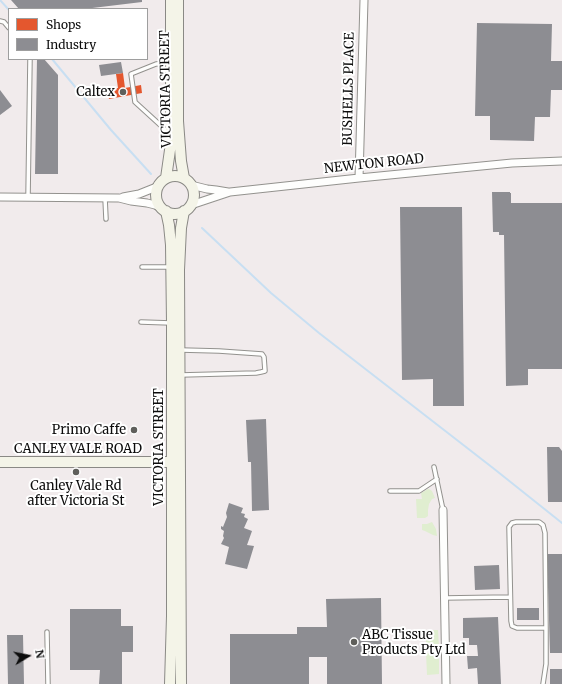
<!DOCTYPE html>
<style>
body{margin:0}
#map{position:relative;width:562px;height:684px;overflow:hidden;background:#faf8ef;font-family:Merriweather,serif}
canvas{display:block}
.legend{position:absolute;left:8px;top:8px;width:140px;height:52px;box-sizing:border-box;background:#fff;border:1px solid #9e9e9e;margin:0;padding:5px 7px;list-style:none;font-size:12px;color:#0c0c0c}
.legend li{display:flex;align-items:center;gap:8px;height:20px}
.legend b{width:20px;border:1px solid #9e9e9e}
.north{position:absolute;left:8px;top:636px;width:40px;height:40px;-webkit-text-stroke:3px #fff;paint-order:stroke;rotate:80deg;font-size:11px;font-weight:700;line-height:16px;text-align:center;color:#0c0c0c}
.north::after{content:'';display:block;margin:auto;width:14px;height:18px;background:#0c0c0c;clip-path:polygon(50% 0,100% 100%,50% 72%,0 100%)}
</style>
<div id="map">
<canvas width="562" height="684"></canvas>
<ul class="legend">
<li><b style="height:11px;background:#e4572e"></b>Shops</li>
<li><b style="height:11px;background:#8d8d92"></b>Industry</li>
</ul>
<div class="north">N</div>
</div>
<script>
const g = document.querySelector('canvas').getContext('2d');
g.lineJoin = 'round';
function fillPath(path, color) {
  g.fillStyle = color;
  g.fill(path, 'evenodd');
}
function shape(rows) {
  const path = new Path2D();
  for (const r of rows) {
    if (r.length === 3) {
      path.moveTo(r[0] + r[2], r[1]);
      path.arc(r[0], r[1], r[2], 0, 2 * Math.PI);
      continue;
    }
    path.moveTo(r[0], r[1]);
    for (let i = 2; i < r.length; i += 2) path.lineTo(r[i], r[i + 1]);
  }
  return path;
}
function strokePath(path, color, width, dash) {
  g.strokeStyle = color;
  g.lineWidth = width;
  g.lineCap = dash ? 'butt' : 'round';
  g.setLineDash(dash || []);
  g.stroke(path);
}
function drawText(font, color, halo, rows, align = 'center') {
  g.font = font + ' Merriweather,serif';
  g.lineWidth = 4;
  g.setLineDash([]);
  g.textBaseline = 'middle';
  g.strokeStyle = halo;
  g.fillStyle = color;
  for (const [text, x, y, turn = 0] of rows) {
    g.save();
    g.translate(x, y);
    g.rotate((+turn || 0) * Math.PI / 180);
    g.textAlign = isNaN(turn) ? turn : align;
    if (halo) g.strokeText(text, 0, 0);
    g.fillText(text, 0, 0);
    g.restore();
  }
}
fillPath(shape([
 [0,0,562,0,562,684,0,684],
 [9,9,147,9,147,59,9,59]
]), '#f1ebec');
fillPath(shape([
 [428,489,429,489,432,491,435,498,432,499,429,504,428,510,428,516,425,518,417,518,416,499,422,499,421,493],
 [432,522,436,529,437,536,433,535,425,531,422,530,422,524,427,524],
 [426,630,438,630,439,647,426,648],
 [426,653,439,653,439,674,427,675]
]), '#e0eed0');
fillPath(shape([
 [123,73,125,88,141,85,142,93,109,99,107,90,118,88,116,74]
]), '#e4572e');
fillPath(shape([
 [11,0,142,0,142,2,84,9,19,9],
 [477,23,552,24,551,61,562,61,562,90,551,90,550,117,535,117,534,141,490,140,490,116,475,116],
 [37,59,44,59,58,75,58,174,35,174],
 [121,62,123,73,101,76,99,65],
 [0,90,12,106,0,115],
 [492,192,510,192,510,193,511,193,511,203,562,203,562,369,528,369,528,385,506,386,504,235,499,235,499,232,493,232],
 [400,207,462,207,464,406,433,406,433,379,402,380],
 [266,419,269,510,252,511,251,462,248,462,246,420],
 [547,447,559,447,562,451,562,502,548,502],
 [229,503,243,508,241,513,245,514,244,517,248,519,244,528,252,531,247,545,254,546,247,569,225,564,229,547,221,544,224,538,223,536,224,531,221,529,221,526,223,527,227,517,226,513],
 [547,554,562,554,562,653,550,653],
 [499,565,500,589,475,590,474,566],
 [381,598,382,684,327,684,327,657,309,657,309,684,230,684,230,634,297,634,297,627,327,627,326,599],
 [517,608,539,608,539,620,517,620],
 [70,609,121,609,121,626,133,626,133,652,122,652,122,684,99,684,100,670,70,670],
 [498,617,501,684,478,684,477,668,468,669,467,656,478,656,477,645,469,645,469,638,463,638,463,618],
 [7,635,23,635,24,684,8,684],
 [550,669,562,669,562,684,550,684]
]), '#8d8d92');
strokePath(shape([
 [0,0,9,10],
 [52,59,111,130,151,174],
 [202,228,271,293,319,333,493,468,562,523]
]), '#c8dff2', 2);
const lane = shape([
 [0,21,4,22,9,28],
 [169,133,135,102,131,74,156,64,169,63],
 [28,197,30,59],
 [105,198,106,219],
 [142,267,170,267],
 [141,322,171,323],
 [181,375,256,373,261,372,265,371,264,357,262,354,219,351,181,350],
 [434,467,443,510],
 [390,491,419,491,437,479],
 [444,598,510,597],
 [47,632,48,684],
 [543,684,546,664,546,628,545,533,543,525,539,522,516,522,512,523,509,527,511,621,512,626,517,628,546,628]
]);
const street = shape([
 [359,178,364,0],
 [191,185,207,189,216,190,228,192],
 [0,197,119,198,131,201,147,203,155,205,162,208],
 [123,197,139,194,159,186],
 [191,205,230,192,359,178,512,163,562,161],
 [443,510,446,684]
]);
const secondary = shape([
 [178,0,178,121,181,161,184,178],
 [175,195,19],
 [166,178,171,143,171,0],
 [166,211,169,225,171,245,172,323,172,616,170,684],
 [0,462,178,462],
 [181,684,179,270,181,228,184,211]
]);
strokePath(lane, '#93928e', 5.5);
strokePath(street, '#93928e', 9);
strokePath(secondary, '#8a8985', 12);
strokePath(lane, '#fefefd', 3.5);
strokePath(street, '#fefefd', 7);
strokePath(secondary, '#f4f4e8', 10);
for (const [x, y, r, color] of [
 [123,92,4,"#5f5f5b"],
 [134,430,4,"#5f5f5b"],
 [76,472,4,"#5f5f5b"],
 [354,642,4,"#5f5f5b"]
]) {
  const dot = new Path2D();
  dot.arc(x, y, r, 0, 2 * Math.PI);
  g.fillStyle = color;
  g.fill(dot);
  strokePath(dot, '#fff', 1.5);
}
drawText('13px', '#0c0c0c', '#fff', [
 ["VICTORIA STREET",166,89,-91],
 ["BUSHELLS PLACE",349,89,-89],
 ["NEWTON ROAD",374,164,-6],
 ["VICTORIA STREET",159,447,-90],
 ["CANLEY VALE ROAD",78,449]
]);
drawText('13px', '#0c0c0c', '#fff', [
 ["Caltex",115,92],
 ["Primo Caffe",126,430],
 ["Canley Vale Rd",76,486,"center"],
 ["after Victoria St",76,501,"center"],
 ["ABC Tissue",362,635,"left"],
 ["Products Pty Ltd",362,650,"left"]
], 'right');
</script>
